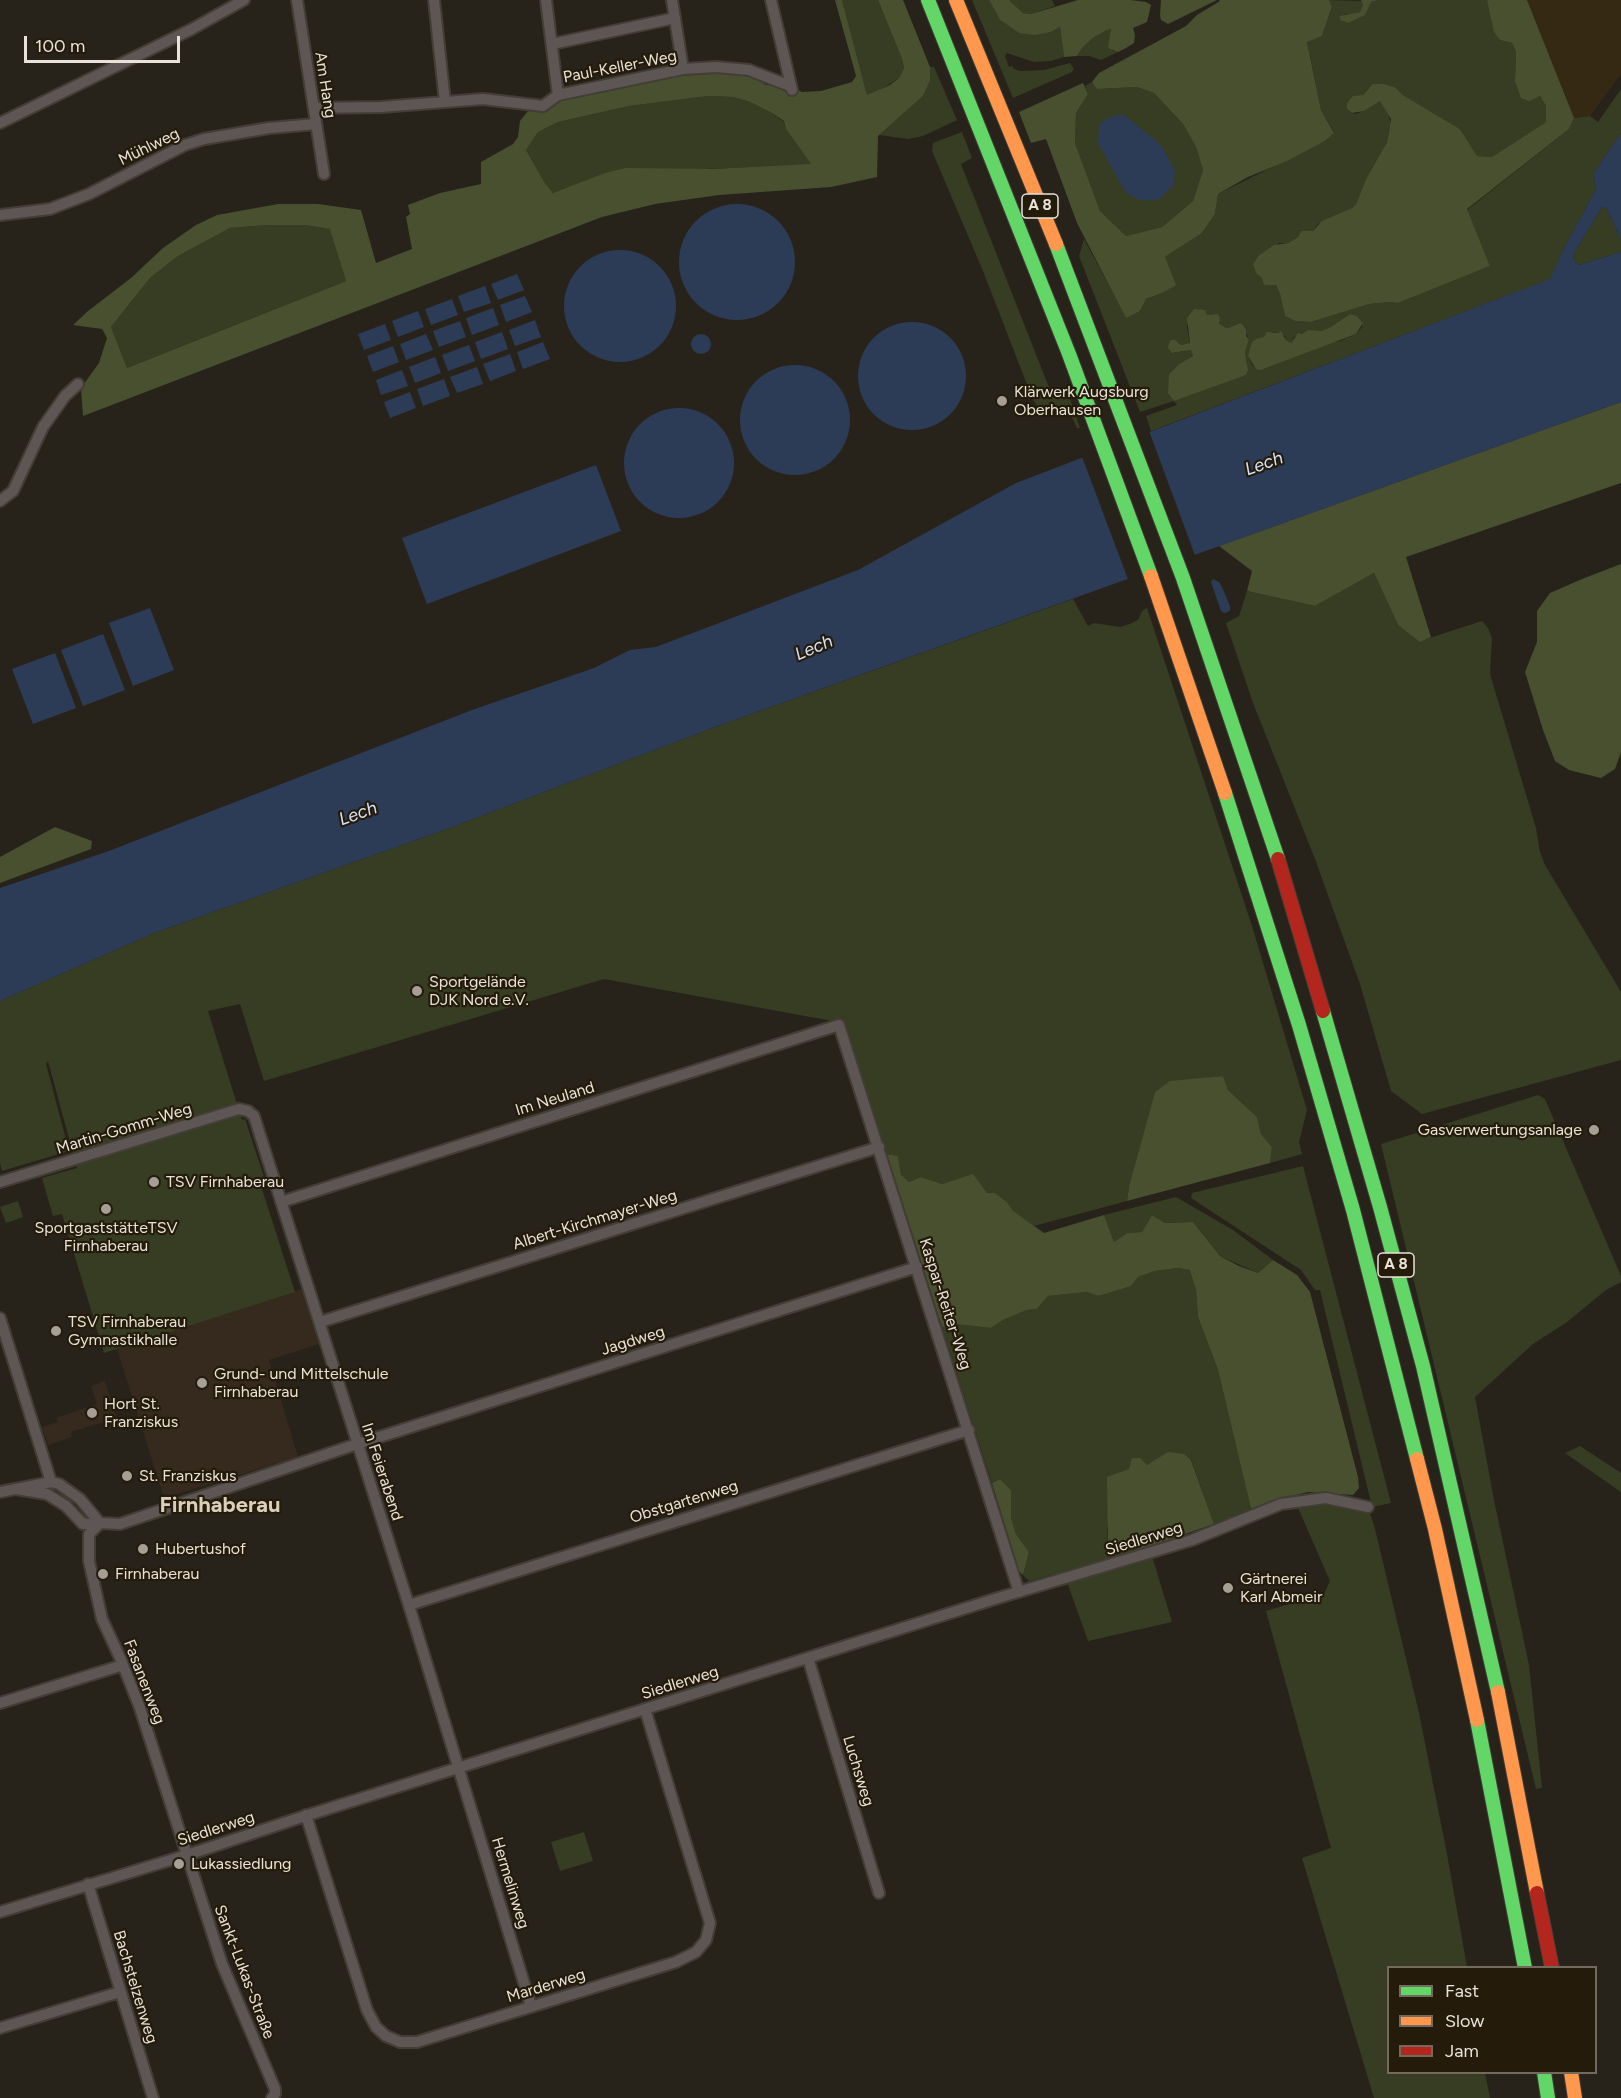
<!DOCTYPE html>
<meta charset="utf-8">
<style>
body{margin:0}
#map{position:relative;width:1621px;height:2098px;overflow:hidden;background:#28231a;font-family:Figtree,sans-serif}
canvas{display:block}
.legend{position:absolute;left:1387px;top:1966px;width:210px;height:108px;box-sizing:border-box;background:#241b0b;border:2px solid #726b5d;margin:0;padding:8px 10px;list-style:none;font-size:18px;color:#e8e2d8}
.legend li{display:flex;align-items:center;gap:12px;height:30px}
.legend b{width:30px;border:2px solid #726b5d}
.scale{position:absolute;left:24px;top:36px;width:156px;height:27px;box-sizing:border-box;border:3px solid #e8e2d8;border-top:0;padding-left:8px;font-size:18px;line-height:21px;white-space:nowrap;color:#e8e2d8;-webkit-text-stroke:4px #241b0b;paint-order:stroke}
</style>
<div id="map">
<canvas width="1621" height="2098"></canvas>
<ul class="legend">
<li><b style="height:8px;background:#63d668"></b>Fast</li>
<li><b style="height:8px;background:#ff974d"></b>Slow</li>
<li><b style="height:8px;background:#b3261e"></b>Jam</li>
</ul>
<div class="scale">100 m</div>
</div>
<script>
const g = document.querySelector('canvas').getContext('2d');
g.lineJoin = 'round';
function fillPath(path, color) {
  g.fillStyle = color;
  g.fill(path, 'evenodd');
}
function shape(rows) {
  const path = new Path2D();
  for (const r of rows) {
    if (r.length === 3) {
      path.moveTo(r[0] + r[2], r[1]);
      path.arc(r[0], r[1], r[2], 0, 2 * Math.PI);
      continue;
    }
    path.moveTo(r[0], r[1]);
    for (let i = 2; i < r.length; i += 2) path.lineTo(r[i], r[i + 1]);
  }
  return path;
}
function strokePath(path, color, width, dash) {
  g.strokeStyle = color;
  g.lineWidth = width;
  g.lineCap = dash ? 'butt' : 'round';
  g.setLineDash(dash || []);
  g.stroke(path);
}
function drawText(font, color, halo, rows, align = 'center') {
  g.font = font + ' Figtree,sans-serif';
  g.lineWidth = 4.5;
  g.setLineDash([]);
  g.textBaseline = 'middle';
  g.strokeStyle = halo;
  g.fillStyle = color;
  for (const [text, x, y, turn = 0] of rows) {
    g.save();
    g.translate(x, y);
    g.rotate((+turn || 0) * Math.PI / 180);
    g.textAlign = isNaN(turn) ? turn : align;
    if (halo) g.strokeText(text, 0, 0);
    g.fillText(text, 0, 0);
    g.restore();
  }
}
fillPath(shape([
 [1527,0,1621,0,1621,74,1590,116,1574,118]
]), '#352914');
fillPath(shape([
 [302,1289,319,1344,269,1360,298,1457,164,1498,117,1349],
 [105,1381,117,1418,71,1432,72,1437,48,1445,42,1427,58,1422,56,1418,97,1404,91,1386]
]), '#36291d');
fillPath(shape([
 [842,0,878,0,902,59,904,68,899,78,872,95,867,96],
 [972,0,989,0,1000,20,1019,33,1051,32,1060,27,1064,57,1051,61,1034,62,1007,53,1005,56,1009,67,1012,66,1014,69,1020,71,1044,70,1070,63,1074,69,1072,72,1013,98],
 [1009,0,1052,0,1055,6,1031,14,1023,13],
 [1329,0,1362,1,1363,5,1360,12,1350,15,1345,14,1348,23,1371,2,1379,0,1487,0,1500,40,1512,43,1516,52,1515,81,1540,96,1546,106,1546,122,1492,157,1477,156,1460,129,1403,95,1396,88,1369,88,1349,111,1354,114,1364,111,1380,100,1388,113,1391,124,1389,127,1387,142,1366,179,1356,204,1352,208,1318,224,1313,231,1301,231,1298,237,1288,243,1279,243,1258,256,1253,264,1256,272,1262,278,1263,283,1266,285,1276,285,1280,294,1285,316,1295,321,1311,322,1369,304,1390,302,1398,303,1490,266,1467,210,1569,129,1574,118,1590,116,1598,122,1621,89,1621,133,1593,174,1596,189,1564,248,1551,279,1151,431,1146,416,1177,405,1174,401,1140,412,1079,256,1084,239,1126,317,1140,311,1146,299,1162,293,1165,257,1202,233,1215,214,1218,194,1325,141,1334,132,1321,110,1307,41,1322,36,1332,8],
 [1213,314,1223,327,1228,328,1240,323,1249,339,1245,353,1247,363,1246,375,1174,401,1169,374,1179,364,1193,356,1192,350,1173,353,1178,342,1180,345,1190,344,1187,327,1188,323],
 [1350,314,1357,316,1362,321,1362,327,1356,334,1340,341,1330,343,1264,369,1253,366,1248,356,1256,339,1262,339,1273,332,1278,333,1285,336,1286,340,1291,343,1294,337,1308,331,1321,331,1329,328],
 [1112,29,1112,50,1118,52,1101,60,1089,56,1077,56,1083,47,1093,38,1105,31],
 [930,67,934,67,957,120,923,136,908,139,879,135,923,96,930,81],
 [1092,82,1098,89,1137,87,1154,93,1183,124,1196,147,1203,170,1193,201,1162,227,1126,236,1100,211,1075,143,1076,113,1088,94,1085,86],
 [708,96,733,97,750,102,772,113,784,122,786,129,812,165,676,170,553,193,545,183,526,150,538,132,558,122,629,106],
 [962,132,972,158,961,164,1052,395,1067,390,1080,428,1077,428,1069,411,1052,413,1045,411,1040,409,1033,400,983,271,932,151,933,143],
 [1602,207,1607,209,1621,240,1621,252,1579,265,1573,259,1574,253],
 [267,225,305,225,331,229,346,281,127,368,111,327,150,278,178,256,230,228],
 [1374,573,1398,625,1420,641,1482,621,1488,628,1492,638,1490,674,1536,828,1540,852,1545,865,1621,992,1621,1060,1422,1114,1391,1091,1360,984,1315,859,1253,703,1226,623,1239,616,1247,591,1315,606],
 [1073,599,1088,626,1094,623,1120,627,1130,624,1138,620,1142,611,1147,608,1252,926,1307,1110,1299,1142,1302,1154,1270,1163,1272,1147,1261,1134,1257,1117,1228,1090,1223,1076,1198,1079,1155,1093,1129,1186,1127,1201,1034,1226,1012,1211,1007,1202,995,1193,987,1193,973,1175,942,1184,921,1177,909,1182,901,1176,898,1156,887,1154,843,1023,604,979,264,1081,240,1004,208,1011,242,1120,245,1119,267,1186,262,1189,295,1292,104,1353,62,1214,53,1216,42,1178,77,1168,48,1061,46,1064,69,1151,2,1171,0,1163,0,1001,154,933,447,829,715,727],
 [1538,1095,1545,1099,1621,1276,1621,1282,1606,1290,1567,1322,1533,1344,1475,1397,1494,1500,1529,1665,1542,1788,1536,1789,1381,1144],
 [1303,1166,1391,1503,1372,1507,1320,1290,1315,1290,1301,1270,1191,1198,1192,1193],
 [1176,1197,1233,1230,1273,1260,1258,1273,1220,1256,1193,1222,1165,1223,1152,1215,1142,1232,1127,1233,1114,1242,1104,1215],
 [18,1201,23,1217,6,1223,0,1207],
 [1178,1268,1191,1270,1196,1290,1198,1317,1218,1370,1251,1509,1214,1524,1191,1459,1147,1465,1129,1469,1107,1528,1108,1552,1122,1546,1135,1545,1139,1550,1029,1581,1023,1575,1029,1552,1016,1534,1011,1518,1011,1490,1000,1479,992,1483,942,1327,954,1324,991,1328,1003,1320,1027,1310,1037,1309,1048,1296,1087,1292,1098,1296,1138,1277,1155,1271],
 [1580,1446,1621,1473,1621,1492,1565,1453],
 [1326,1498,1368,1507,1375,1529,1419,1713,1447,1854,1467,1967,1388,1968,1388,2072,1485,2073,1490,2098,1374,2098,1302,1858,1331,1848,1266,1611,1324,1594,1330,1581,1295,1501],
 [1152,1556,1172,1622,1088,1641,1066,1579],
 [584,1832,593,1861,560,1871,551,1842]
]), '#363d22');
fillPath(shape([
 [835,0,842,0,867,95,890,85,899,78,904,68,902,59,878,0,903,0,930,67,930,81,923,96,878,136,877,177,831,187,719,195,655,204,602,217,83,416,81,388,99,363,107,338,102,329,73,325,88,311,131,278,163,248,196,225,217,215,278,204,318,204,361,210,376,263,412,249,406,217,410,214,408,205,440,193,481,184,481,162,513,144,518,137,520,121,532,106,558,95,683,69,748,74,766,85,790,86,802,92,821,91,852,82,856,76],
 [708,96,733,97,750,102,772,113,784,121,786,129,811,164,711,169,626,168,605,173,553,193,545,183,526,150,538,132,558,122,629,106],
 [267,225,305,225,330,229,346,281,127,368,111,327,150,278,178,256,230,228],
 [989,0,1009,0,1023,13,1031,14,1078,0,1130,0,1146,2,1151,5,1147,22,1133,28,1135,35,1134,43,1126,48,1118,52,1108,48,1111,29,1105,31,1093,38,1083,47,1077,56,1064,57,1060,27,1051,32,1035,35,1019,33,1000,20],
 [1161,0,1217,0,1168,24,1161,20,1160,16],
 [1219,0,1329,0,1332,7,1322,36,1307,42,1321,110,1334,133,1325,141,1287,161,1248,177,1218,194,1215,214,1202,233,1165,257,1176,285,1162,293,1146,299,1140,311,1126,318,1077,223,1046,139,1031,143,1019,112,1083,83,1088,94,1076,113,1075,143,1100,211,1126,236,1162,227,1193,201,1203,170,1196,147,1183,124,1154,93,1137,87,1097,89,1092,82,1099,73,1186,26,1197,15,1220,1],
 [1361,0,1379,0,1371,2,1365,15,1348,23,1340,20,1340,16,1360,12,1363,5],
 [1487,0,1527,0,1574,118,1569,129,1467,209,1490,266,1398,303,1390,302,1369,304,1311,322,1295,321,1285,316,1280,294,1276,285,1265,285,1263,283,1262,278,1256,273,1253,264,1258,256,1274,245,1288,243,1298,237,1301,231,1313,231,1322,221,1352,208,1356,204,1366,179,1387,142,1391,119,1380,101,1364,111,1352,113,1347,109,1347,103,1353,96,1363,95,1373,84,1384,84,1396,88,1403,95,1460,129,1477,156,1492,157,1546,122,1546,106,1540,96,1529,101,1521,98,1515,81,1516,52,1512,43,1500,40,1494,32],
 [1194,309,1205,310,1207,315,1218,314,1220,318,1219,323,1224,327,1228,328,1240,323,1243,325,1246,330,1246,336,1249,339,1245,353,1248,370,1246,375,1241,377,1174,401,1168,393,1169,374,1179,364,1193,356,1191,350,1172,353,1168,348,1169,343,1171,340,1175,340,1181,345,1190,343,1187,318],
 [1350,314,1357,316,1363,323,1356,334,1261,370,1256,369,1248,356,1252,342,1256,339,1264,337,1267,332,1278,333,1281,331,1286,340,1291,343,1298,333,1302,334,1308,330,1321,331,1329,328],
 [1621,402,1621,483,1406,557,1431,637,1420,642,1398,625,1374,573,1315,606,1247,591,1252,571,1219,546],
 [1621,564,1621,752,1615,769,1601,778,1569,770,1555,761,1543,730,1525,672,1537,642,1537,611,1550,593,1582,579],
 [55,827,92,841,91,849,0,883,0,857],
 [1223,1076,1228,1090,1257,1117,1261,1134,1272,1147,1270,1163,1127,1201,1129,1186,1155,1092,1170,1081],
 [887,1154,898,1156,901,1175,909,1182,921,1177,942,1184,973,1174,987,1193,995,1193,1007,1202,1013,1211,1044,1233,1104,1215,1114,1242,1127,1233,1142,1232,1152,1215,1165,1223,1193,1222,1220,1256,1239,1266,1258,1273,1273,1260,1297,1275,1310,1292,1358,1477,1359,1488,1353,1495,1308,1492,1279,1499,1251,1509,1218,1370,1198,1317,1196,1290,1190,1270,1178,1268,1155,1271,1138,1277,1131,1286,1098,1296,1087,1292,1048,1296,1037,1309,1027,1310,1003,1320,991,1328,954,1324,942,1327],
 [1168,1452,1184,1454,1191,1460,1214,1524,1139,1550,1135,1545,1122,1546,1108,1553,1107,1477,1129,1469,1132,1458,1140,1458,1147,1465],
 [1000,1479,1011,1490,1011,1518,1016,1534,1029,1552,1023,1575,1019,1571,992,1483]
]), '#485030');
fillPath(shape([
 [1116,115,1124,115,1161,145,1175,171,1173,186,1158,200,1140,200,1126,193,1098,143,1099,126,1105,120],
 [1621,133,1621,240,1607,209,1602,207,1574,253,1573,259,1579,265,1621,252,1621,402,715,727,447,829,154,933,0,1001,0,888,109,851,472,710,594,668,630,650,656,647,858,570,1016,483,1550,279,1564,248,1596,189,1593,174],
 [737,262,58],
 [620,306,56],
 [517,274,524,290,498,300,491,284],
 [485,286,491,303,464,312,458,296],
 [525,296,532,312,506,322,500,305],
 [452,299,458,315,431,325,425,309],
 [493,308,499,325,472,335,466,318],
 [418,311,424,327,398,337,392,321],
 [535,320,541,337,515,346,509,330],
 [460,321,466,337,439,347,433,331],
 [912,376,54],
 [385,324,391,340,364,350,358,334],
 [502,332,508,349,481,359,475,342],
 [426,334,433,350,406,360,400,344],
 [701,344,10],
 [543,342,550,359,523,369,517,352],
 [469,345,475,361,448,371,442,355],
 [393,346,399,362,373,372,367,356],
 [510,354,516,371,490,381,483,364],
 [435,357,441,373,415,383,409,367],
 [795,420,55],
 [477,367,483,384,457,393,450,377],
 [402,370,408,386,381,395,376,380],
 [444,379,450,396,423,406,417,389],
 [410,392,416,408,390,418,384,402],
 [679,463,55],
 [596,465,621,531,427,604,402,538],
 [1213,579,1219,582,1222,587,1230,606,1230,610,1228,612,1224,613,1221,611,1211,582],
 [150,608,174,670,133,686,109,623],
 [103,634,125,690,83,706,61,650],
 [55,653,76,708,33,724,12,669]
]), '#2d3c56');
fillPath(shape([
 [1148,428,1196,558,1129,582,1081,454]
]), '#28231a');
const street = shape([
 [297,0,324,174],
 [434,0,445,102],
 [546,0,558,95],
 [672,0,683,69],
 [771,0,792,90],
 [552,44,675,18],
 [314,108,381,107,483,99,543,106,558,95,683,69,716,67,749,70,790,86],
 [0,123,192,29,244,0],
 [0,215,50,209,89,194,185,145,204,139,269,128,316,124],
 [0,501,13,491,43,427,65,396,78,384],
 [0,1182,239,1109,248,1111,254,1116,411,1612,531,2006],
 [281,1202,839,1025,1019,1592],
 [0,1318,51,1482],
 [320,1322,879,1147],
 [16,1489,47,1494,66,1506,83,1524,100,1523,120,1524,357,1444,917,1267],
 [0,1492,51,1482,59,1484,80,1499,100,1523],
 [100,1523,89,1534,89,1561,102,1619,121,1660,140,1708,222,1964,275,2089,275,2094,272,2098],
 [409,1605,969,1430],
 [808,1658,879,1893],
 [0,1703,123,1665],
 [306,1815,367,2010,376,2027,386,2036,400,2042,417,2042,676,1962,696,1952,706,1940,710,1923,645,1709],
 [88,1884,153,2098],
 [0,1912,187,1855,305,1816,998,1598,1192,1540,1281,1504,1326,1498,1368,1507],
 [0,2028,120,1992]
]);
const fast = shape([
 [928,0,1069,354,1151,576],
 [1056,244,1183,578,1278,859],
 [1225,793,1299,1025,1353,1210,1417,1459],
 [1323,1011,1380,1207,1423,1366,1498,1692],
 [1477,1720,1525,1968],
 [1544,2072,1548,2098]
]);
const slow = shape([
 [956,0,1056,244],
 [1151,576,1225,793],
 [1417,1459,1435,1529,1477,1720],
 [1498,1692,1537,1893],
 [1571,2072,1575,2098]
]);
const jam = shape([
 [1278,859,1323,1011],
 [1537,1893,1552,1968]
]);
strokePath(street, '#423d35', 14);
strokePath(fast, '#423d35', 16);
strokePath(slow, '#423d35', 16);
strokePath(jam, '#423d35', 16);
strokePath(street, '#5d5654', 10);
strokePath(fast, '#63d668', 14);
strokePath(slow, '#ff974d', 14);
strokePath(jam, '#b3261e', 14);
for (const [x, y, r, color] of [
 [1002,401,6,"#a59f96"],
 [417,991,6,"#a59f96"],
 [1594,1130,6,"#a59f96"],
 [154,1182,6,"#a59f96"],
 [106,1209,6,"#a59f96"],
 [56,1331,6,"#a59f96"],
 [202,1383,6,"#a59f96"],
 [92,1413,6,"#a59f96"],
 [127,1476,6,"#a59f96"],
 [143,1549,6,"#a59f96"],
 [103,1574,6,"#a59f96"],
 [1228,1588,6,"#a59f96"],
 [179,1864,6,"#a59f96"]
]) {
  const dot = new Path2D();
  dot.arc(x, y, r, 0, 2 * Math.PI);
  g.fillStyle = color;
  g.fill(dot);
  strokePath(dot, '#241b0b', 2);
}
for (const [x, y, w] of [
 [1040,206,36],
 [1396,1265,36]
]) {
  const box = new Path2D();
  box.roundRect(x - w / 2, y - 12, w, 24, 4.5);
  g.fillStyle = '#241b0b';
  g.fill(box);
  strokePath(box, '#e8e2d8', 1.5);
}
drawText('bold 15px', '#e8e2d8', null, [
 ["A 8",1040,206],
 ["A 8",1396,1265]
]);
drawText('16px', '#e8e2d8', '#241b0b', [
 ["Paul-Keller-Weg",620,67,-11],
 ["Am Hang",325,85,81],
 ["Mühlweg",149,147,-26],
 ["Im Neuland",555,1099,-17],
 ["Martin-Gomm-Weg",124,1129,-17],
 ["Albert-Kirchmayer-Weg",595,1220,-17],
 ["Kaspar-Reiter-Weg",945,1304,72],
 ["Jagdweg",633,1341,-17],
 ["Im Feierabend",382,1472,72],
 ["Obstgartenweg",684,1502,-17],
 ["Siedlerweg",1144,1539,-17],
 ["Fasanenweg",144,1682,69],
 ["Siedlerweg",680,1683,-17],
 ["Luchsweg",858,1771,73],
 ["Siedlerweg",216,1829,-18],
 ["Hermelinweg",510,1883,73],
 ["Sankt-Lukas-Straße",244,1972,69],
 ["Marderweg",546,1986,-17],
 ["Bachstelzenweg",135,1987,73]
]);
drawText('16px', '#e8e2d8', '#241b0b', [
 ["Klärwerk Augsburg",1014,392],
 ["Oberhausen",1014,410],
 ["Sportgelände",429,982],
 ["DJK Nord e.V.",429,1000],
 ["Gasverwertungsanlage",1582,1130,"right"],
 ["TSV Firnhaberau",166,1182],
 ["SportgaststätteTSV",106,1228,"center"],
 ["Firnhaberau",106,1246,"center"],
 ["TSV Firnhaberau",68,1322],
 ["Gymnastikhalle",68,1340],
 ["Grund- und Mittelschule",214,1374],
 ["Firnhaberau",214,1392],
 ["Hort St.",104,1404],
 ["Franziskus",104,1422],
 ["St. Franziskus",139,1476],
 ["Hubertushof",155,1549],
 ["Firnhaberau",115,1574],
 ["Gärtnerei",1240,1579],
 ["Karl Abmeir",1240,1597],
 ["Lukassiedlung",191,1864]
], 'left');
drawText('italic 18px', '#d4e1f8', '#241b0b', [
 ["Lech",1264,464,-20],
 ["Lech",814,648,-23],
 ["Lech",358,814,-20]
]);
drawText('bold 22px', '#dbcfba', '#241b0b', [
 ["Firnhaberau",220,1506]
]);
</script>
